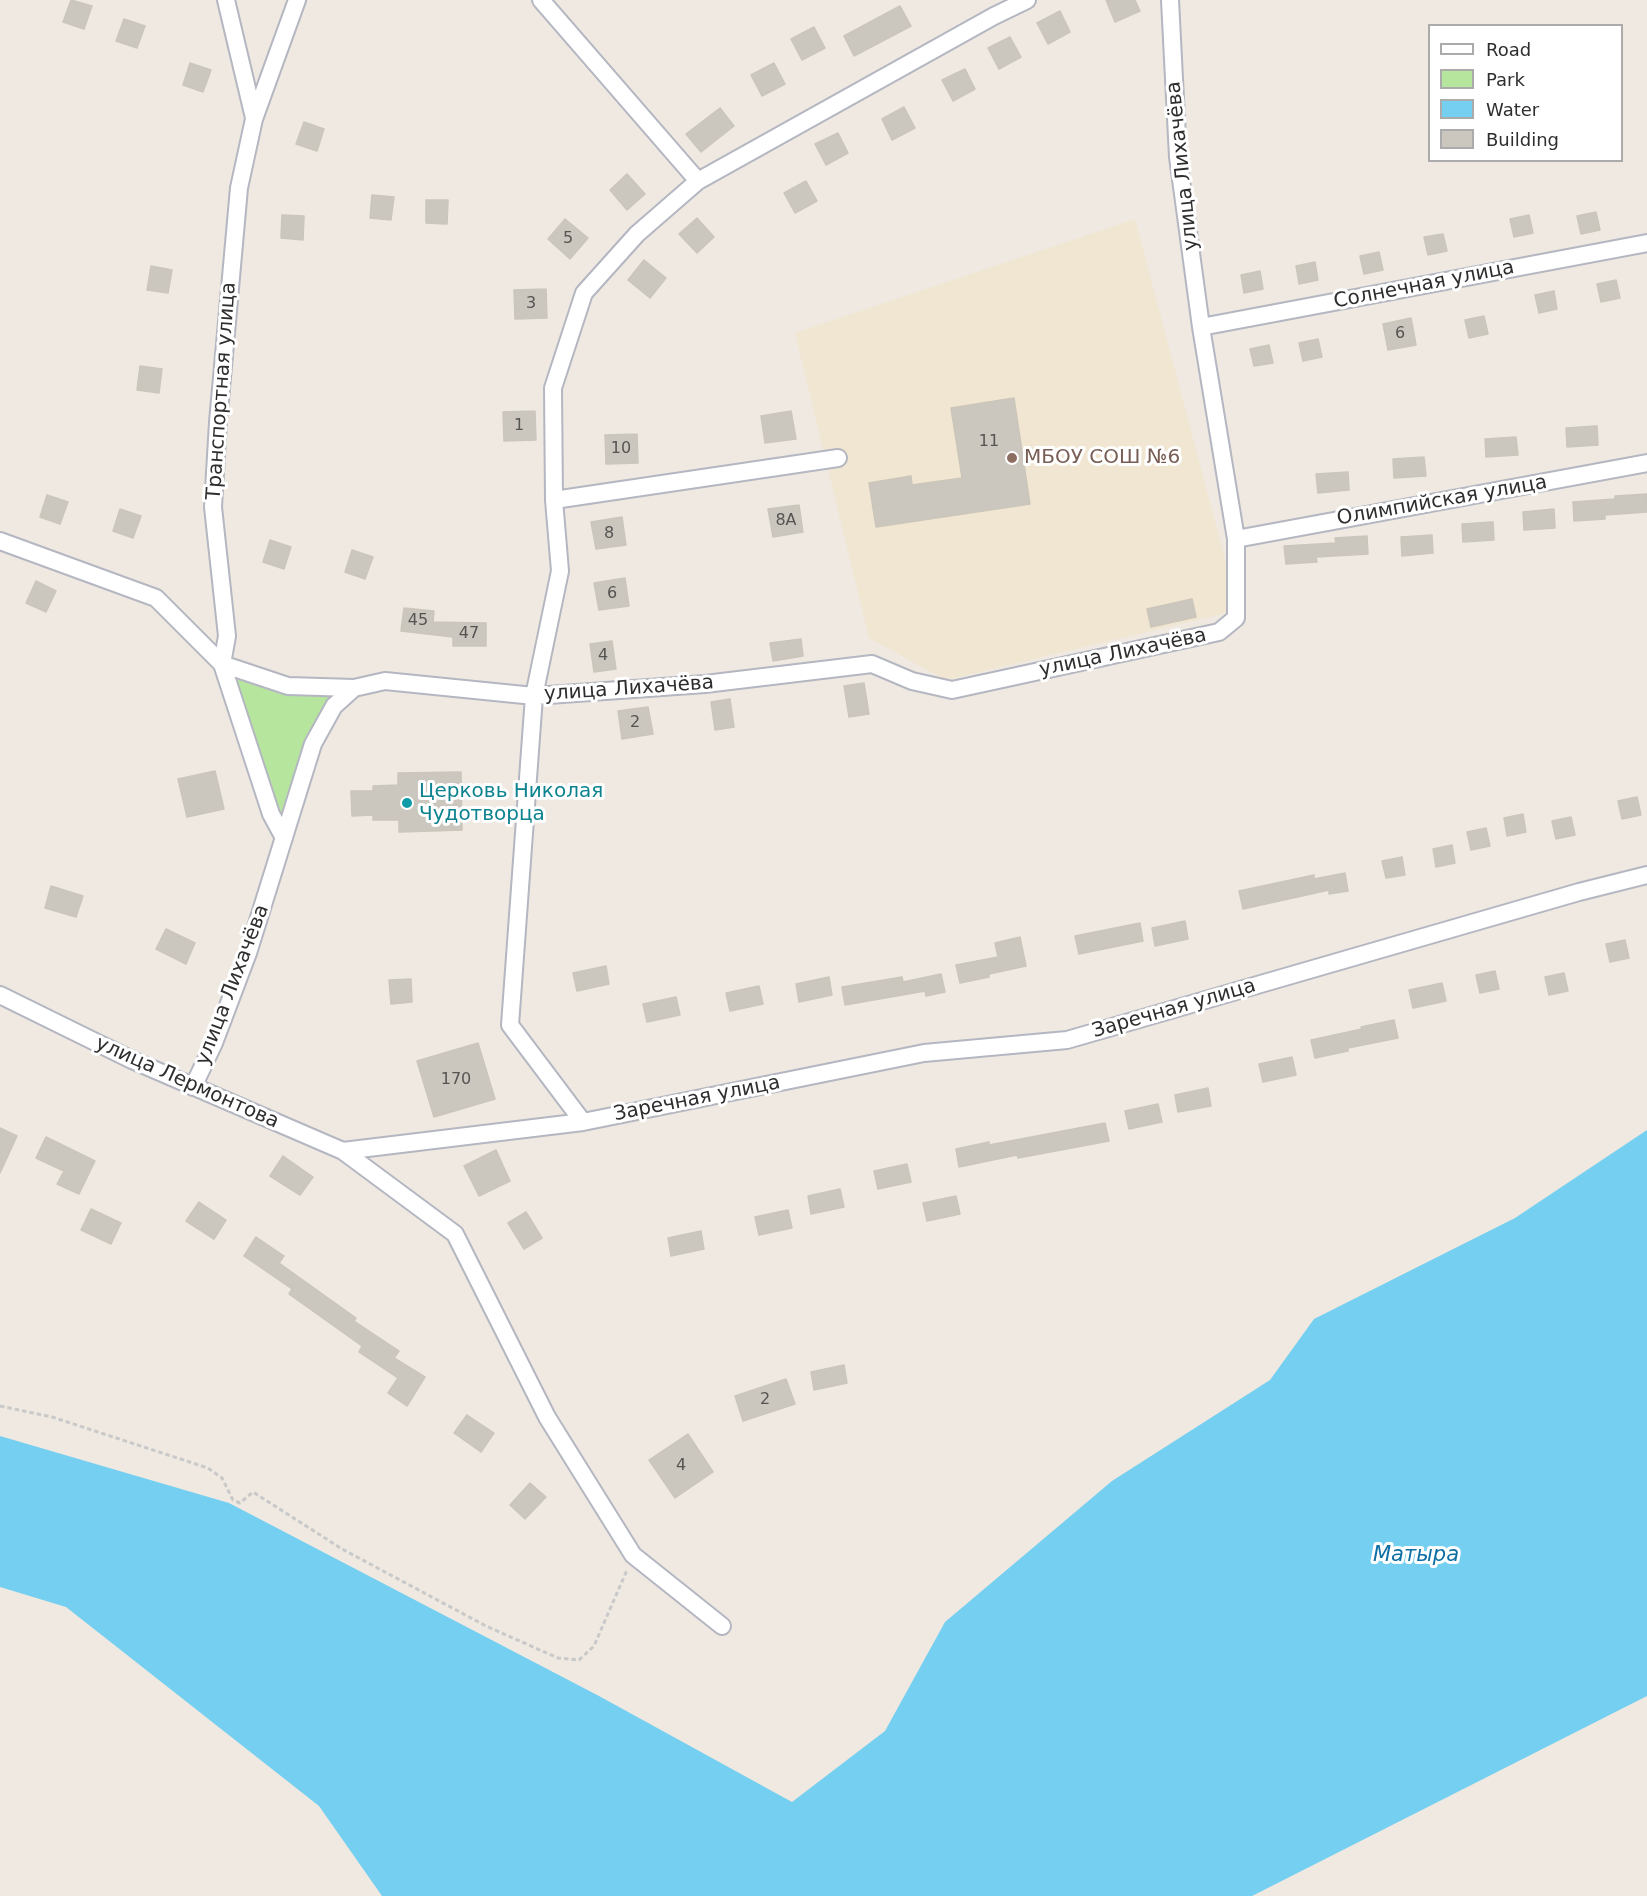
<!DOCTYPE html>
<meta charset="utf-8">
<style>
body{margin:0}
#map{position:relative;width:1647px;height:1896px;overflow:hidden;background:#efe9e1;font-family:"DejaVu Sans",sans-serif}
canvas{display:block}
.legend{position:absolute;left:1428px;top:24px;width:195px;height:138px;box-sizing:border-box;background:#fff;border:2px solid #ababab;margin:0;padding:8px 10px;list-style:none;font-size:18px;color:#2e2e2e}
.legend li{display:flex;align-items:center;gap:12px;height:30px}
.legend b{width:30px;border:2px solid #ababab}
</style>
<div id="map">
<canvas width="1647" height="1896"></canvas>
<ul class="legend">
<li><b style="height:8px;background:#fff"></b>Road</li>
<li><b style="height:16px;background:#b6e59e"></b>Park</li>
<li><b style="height:16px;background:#75cff0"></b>Water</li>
<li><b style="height:16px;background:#cbc7bf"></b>Building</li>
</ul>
</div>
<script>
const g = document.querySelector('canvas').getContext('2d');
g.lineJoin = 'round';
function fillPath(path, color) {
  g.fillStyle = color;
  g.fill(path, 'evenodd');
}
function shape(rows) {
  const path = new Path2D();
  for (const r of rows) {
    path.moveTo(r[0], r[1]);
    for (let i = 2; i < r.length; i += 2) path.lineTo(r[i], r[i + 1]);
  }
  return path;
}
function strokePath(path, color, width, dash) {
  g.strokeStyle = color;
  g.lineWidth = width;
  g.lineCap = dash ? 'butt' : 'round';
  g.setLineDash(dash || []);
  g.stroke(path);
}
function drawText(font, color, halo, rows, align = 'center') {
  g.font = font + ' "DejaVu Sans",sans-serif';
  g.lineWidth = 6;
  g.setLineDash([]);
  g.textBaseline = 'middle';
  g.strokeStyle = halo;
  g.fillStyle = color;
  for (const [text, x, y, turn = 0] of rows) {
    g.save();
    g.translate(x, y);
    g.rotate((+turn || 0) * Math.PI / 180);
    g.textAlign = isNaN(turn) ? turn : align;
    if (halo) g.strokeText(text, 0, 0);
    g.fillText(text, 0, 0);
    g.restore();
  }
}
fillPath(shape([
 [1135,219,1231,582,1226,613,946,680,869,638,795,333]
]), '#f0e6d1');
fillPath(shape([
 [232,676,268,688,331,695,316,720,286,817,277,814]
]), '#b6e59e');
fillPath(shape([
 [1647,1130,1647,1696,1252,1896,382,1896,319,1806,66,1607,0,1587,0,1436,229,1503,599,1696,792,1802,885,1731,945,1622,1112,1481,1270,1380,1314,1319,1515,1218]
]), '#75cff0');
const building = shape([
 [71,0,92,6,84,29,63,22,71,0],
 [1106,0,1135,0,1140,11,1115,22,1106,0],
 [900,6,911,26,854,56,844,36,900,6],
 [1060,11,1070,32,1048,44,1037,23,1060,11],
 [124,19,145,26,137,48,116,41,124,19],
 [814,27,825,48,802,60,791,39,814,27],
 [1010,37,1021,57,999,69,988,48,1010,37],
 [190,63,211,70,203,92,183,85,190,63],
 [774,63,785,84,762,96,751,75,774,63],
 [965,69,975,89,953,101,942,80,965,69],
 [904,107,915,128,892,140,882,119,904,107],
 [720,108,734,126,701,152,686,134,720,108],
 [304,122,324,129,317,151,296,144,304,122],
 [838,133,848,153,826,165,815,144,838,133],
 [627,174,645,194,627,210,610,190,627,174],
 [806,181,817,201,795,213,784,193,806,181],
 [372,195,394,197,391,220,370,218,372,195],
 [426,200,448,200,447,224,426,223,426,200],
 [1596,212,1600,230,1581,234,1577,216,1596,212],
 [282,215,304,216,303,240,281,238,282,215],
 [1529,215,1533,233,1514,237,1510,219,1529,215],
 [697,218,714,237,697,253,679,234,697,218],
 [565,219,588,238,570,259,548,239,565,219],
 [1443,234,1447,251,1428,255,1424,237,1443,234],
 [1379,252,1383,270,1364,274,1360,256,1379,252],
 [644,260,666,278,650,298,628,280,644,260],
 [1315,262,1318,280,1299,284,1296,266,1315,262],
 [151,266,172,270,168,293,147,290,151,266],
 [1260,271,1263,289,1244,293,1241,275,1260,271],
 [1616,280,1620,298,1601,302,1597,284,1616,280],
 [546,289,547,318,515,319,514,290,546,289],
 [1554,291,1557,309,1539,313,1535,295,1554,291],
 [1484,316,1488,334,1469,338,1465,320,1484,316],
 [1411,318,1416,345,1388,350,1383,324,1411,318],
 [1318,339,1322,357,1303,361,1299,343,1318,339],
 [1269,345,1273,363,1254,366,1250,349,1269,345],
 [140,366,162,369,159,393,137,390,140,366],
 [1014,398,1030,504,876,527,869,483,911,476,912,485,962,478,951,408,1014,398],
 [535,411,536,440,504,441,503,412,535,411],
 [791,411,796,439,765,443,761,416,791,411],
 [1597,426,1598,445,1567,447,1566,428,1597,426],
 [637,434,638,463,606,464,605,435,637,434],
 [1516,437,1518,455,1486,457,1485,439,1516,437],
 [1424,457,1426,476,1394,478,1393,459,1424,457],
 [1348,472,1349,490,1318,493,1316,474,1348,472],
 [1647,494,1647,512,1605,515,1605,519,1574,521,1573,502,1615,499,1615,496,1647,494],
 [47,495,68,502,60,524,40,517,47,495],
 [799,505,803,532,773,537,768,509,799,505],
 [120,509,141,516,133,538,113,531,120,509],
 [1554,509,1555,528,1524,530,1523,512,1554,509],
 [622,517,626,545,596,549,591,522,622,517],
 [1493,522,1494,540,1463,542,1462,524,1493,522],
 [1432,535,1433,553,1402,556,1401,537,1432,535],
 [1367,536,1368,554,1316,557,1317,562,1286,564,1284,546,1336,543,1335,538,1367,536],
 [270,540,291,547,284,569,263,562,270,540],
 [352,550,373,557,365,579,345,572,352,550],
 [625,578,629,606,599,610,594,583,625,578],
 [36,581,56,591,46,612,26,603,36,581],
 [1192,599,1196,617,1151,627,1147,609,1192,599],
 [404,608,434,611,433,622,486,623,486,646,453,646,453,637,401,631,404,608],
 [801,639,803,656,773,661,770,643,801,639],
 [612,641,616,669,594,672,590,644,612,641],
 [864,683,869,714,849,717,844,686,864,683],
 [730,699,734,727,715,730,711,702,730,699],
 [648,707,653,734,622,739,618,711,648,707],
 [215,771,224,809,187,817,178,779,215,771],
 [461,772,462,830,399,832,399,820,373,820,373,815,352,816,351,791,373,791,373,786,398,785,398,773,461,772],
 [1637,797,1641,815,1622,819,1618,801,1637,797],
 [1523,814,1526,832,1507,836,1504,818,1523,814],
 [1571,817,1575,835,1556,839,1552,821,1571,817],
 [1486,828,1490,846,1471,850,1467,832,1486,828],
 [1452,845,1455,863,1436,867,1433,849,1452,845],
 [1402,857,1405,875,1386,878,1382,861,1402,857],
 [1345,873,1348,891,1329,894,1329,890,1243,909,1239,891,1314,875,1314,879,1345,873],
 [51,886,83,896,76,917,45,908,51,886],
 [1185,921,1188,939,1155,946,1152,928,1185,921],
 [1140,923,1143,941,1079,954,1075,936,1140,923],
 [166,929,195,943,186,964,156,949,166,929],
 [1020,937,1026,966,989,974,989,977,960,983,956,965,998,957,995,943,1020,937],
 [1625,940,1629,958,1610,962,1606,944,1625,940],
 [606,966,609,984,577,991,573,973,606,966],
 [1495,971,1499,989,1480,993,1476,975,1495,971],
 [1564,973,1568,991,1549,995,1545,977,1564,973],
 [941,974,945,992,926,996,925,991,845,1005,842,987,902,977,903,982,941,974],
 [829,977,832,995,799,1002,796,984,829,977],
 [411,979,412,1002,391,1004,389,980,411,979],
 [1442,983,1446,1001,1413,1008,1409,990,1442,983],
 [759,986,763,1004,730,1011,726,993,759,986],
 [676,997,680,1015,647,1022,643,1004,676,997],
 [1394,1020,1398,1038,1348,1048,1348,1051,1315,1058,1311,1040,1362,1029,1361,1027,1394,1020],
 [478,1043,495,1099,434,1117,417,1061,478,1043],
 [1292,1057,1296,1075,1263,1082,1259,1064,1292,1057],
 [1208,1088,1211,1106,1178,1112,1175,1095,1208,1088],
 [1158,1104,1162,1122,1129,1129,1125,1111,1158,1104],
 [1105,1123,1109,1141,1018,1158,1017,1155,959,1167,956,1149,989,1142,989,1145,1105,1123],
 [0,1128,17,1136,0,1173,0,1128],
 [46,1137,95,1161,79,1194,57,1184,64,1171,36,1158,46,1137],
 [496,1150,510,1181,479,1196,464,1166,496,1150],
 [283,1156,313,1177,300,1195,270,1176,283,1156],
 [907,1164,911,1182,878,1189,874,1171,907,1164],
 [840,1189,844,1207,811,1214,808,1196,840,1189],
 [956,1196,960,1214,927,1221,923,1203,956,1196],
 [199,1202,226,1220,214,1239,186,1221,199,1202],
 [91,1209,121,1223,111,1244,81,1230,91,1209],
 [788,1210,792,1228,759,1235,755,1217,788,1210],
 [526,1212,542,1238,524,1249,508,1223,526,1212],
 [701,1231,704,1249,671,1256,668,1238,701,1231],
 [256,1237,284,1256,279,1263,356,1318,354,1321,399,1351,394,1358,425,1377,407,1406,388,1393,398,1378,359,1352,362,1346,289,1294,292,1289,244,1256,256,1237],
 [844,1365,847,1383,814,1390,811,1372,844,1365],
 [786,1379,795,1404,743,1421,735,1396,786,1379],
 [467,1415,494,1433,481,1452,454,1433,467,1415],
 [688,1434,713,1472,675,1498,649,1460,688,1434],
 [530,1483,546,1497,525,1519,510,1505,530,1483]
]);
fillPath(building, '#cbc7bf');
strokePath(building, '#cbc5ba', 1.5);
const minor = shape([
 [226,0,254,118],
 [541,0,698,181],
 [1201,327,1647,243],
 [554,500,838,458],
 [1236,539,1647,463],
 [0,541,156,598,222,664,288,686,354,688],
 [284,838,271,814,222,664,227,636,213,507,218,422,239,188,254,119,297,0],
 [0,995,132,1060,343,1151,455,1234,547,1417,633,1555,722,1626],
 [193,1087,214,1043,248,953,313,744,334,706,354,688,385,681,534,696,705,684,872,664,912,681,952,690,1219,632,1236,618,1236,539,1201,327,1178,157,1170,0],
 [583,1122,510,1025,534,696,560,571,554,500,553,388,584,293,637,234,698,181,994,16,1027,0],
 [343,1151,583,1122,924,1053,1067,1040,1579,892,1647,875]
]);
strokePath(minor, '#b4b7c1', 20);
strokePath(shape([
 [0,1406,52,1417,208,1468,222,1478,233,1500,240,1503,253,1492,342,1549,486,1626,558,1658,579,1660,594,1646,627,1570]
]), '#c9c9c9', 3, [4.5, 3]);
strokePath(minor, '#fff', 16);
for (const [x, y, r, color] of [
 [1012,458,6,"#8d6e63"],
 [407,803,6,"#0f9aa8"]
]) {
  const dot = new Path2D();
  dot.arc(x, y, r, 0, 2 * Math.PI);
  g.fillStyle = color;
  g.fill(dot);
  strokePath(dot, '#fff', 2);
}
drawText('16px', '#555452', null, [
 ["5",568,239],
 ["3",531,304],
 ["6",1400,334],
 ["1",519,426],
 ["11",989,442],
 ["10",621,449],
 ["8А",786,521],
 ["8",609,534],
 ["6",612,594],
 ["45",418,621],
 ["47",469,634],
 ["4",603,656],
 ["2",635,723],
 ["170",456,1080],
 ["2",765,1400],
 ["4",681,1466]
]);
drawText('20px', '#2e2e2e', '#fff', [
 ["улица Лихачёва",1183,166,-96],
 ["Солнечная улица",1424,285,-11],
 ["Транспортная улица",222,391,-86],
 ["Олимпийская улица",1442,501,-10],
 ["улица Лихачёва",1123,653,-12],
 ["улица Лихачёва",629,689,-4],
 ["улица Лихачёва",233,985,-69],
 ["Заречная улица",1174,1009,-16],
 ["улица Лермонтова",187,1083,24],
 ["Заречная улица",697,1099,-11]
]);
drawText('20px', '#785e54', '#fff', [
 ["МБОУ СОШ №6",1024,458]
], 'left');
drawText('20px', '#0d838f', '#fff', [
 ["Церковь Николая",419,792],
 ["Чудотворца",419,815]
], 'left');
drawText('italic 21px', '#0d6fa3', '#fff', [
 ["Матыра",1416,1556]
]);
</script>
